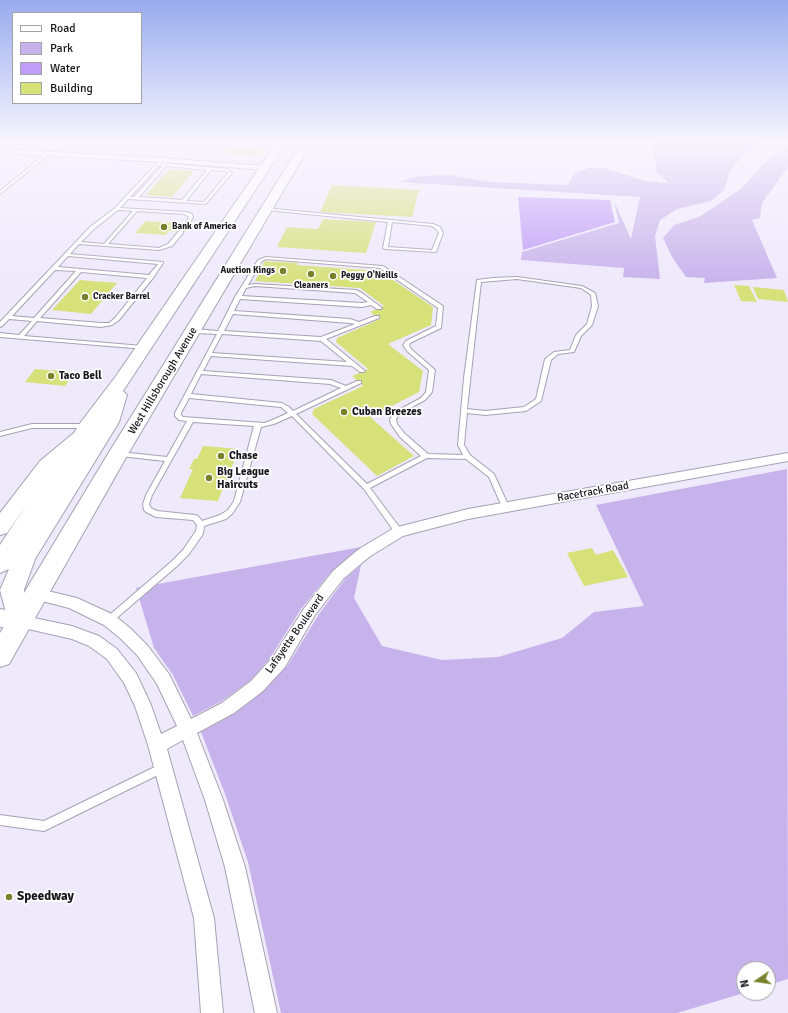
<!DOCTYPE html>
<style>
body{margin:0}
#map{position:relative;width:788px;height:1013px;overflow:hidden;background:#efe9fc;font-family:Signika,sans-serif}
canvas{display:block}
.legend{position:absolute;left:12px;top:12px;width:130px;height:92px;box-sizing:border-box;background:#fff;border:1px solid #a3a2a4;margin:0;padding:5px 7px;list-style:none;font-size:12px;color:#18161c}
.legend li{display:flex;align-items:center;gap:8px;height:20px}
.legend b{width:20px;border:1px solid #a3a2a4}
.north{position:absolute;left:736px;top:961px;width:40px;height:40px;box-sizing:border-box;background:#fff;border:1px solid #a3a2a4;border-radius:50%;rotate:257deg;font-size:11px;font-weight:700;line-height:16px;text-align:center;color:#18161c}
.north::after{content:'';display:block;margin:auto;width:14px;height:18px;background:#79812c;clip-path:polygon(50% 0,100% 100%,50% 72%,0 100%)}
</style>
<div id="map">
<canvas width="788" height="1013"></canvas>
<ul class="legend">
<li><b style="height:5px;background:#fff"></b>Road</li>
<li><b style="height:11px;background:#c7b3eb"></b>Park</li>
<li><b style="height:11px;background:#c09ef7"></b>Water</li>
<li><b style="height:11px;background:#d6e17a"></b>Building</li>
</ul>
<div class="north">N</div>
</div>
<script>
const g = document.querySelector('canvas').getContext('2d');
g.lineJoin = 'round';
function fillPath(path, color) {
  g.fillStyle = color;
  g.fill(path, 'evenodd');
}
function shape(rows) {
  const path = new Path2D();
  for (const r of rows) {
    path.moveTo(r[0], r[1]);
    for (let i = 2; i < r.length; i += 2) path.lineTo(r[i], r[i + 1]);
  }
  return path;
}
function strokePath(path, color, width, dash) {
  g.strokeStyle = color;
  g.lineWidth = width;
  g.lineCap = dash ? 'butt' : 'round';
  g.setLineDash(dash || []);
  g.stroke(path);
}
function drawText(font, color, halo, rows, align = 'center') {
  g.font = font + ' Signika,sans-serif';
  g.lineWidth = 3.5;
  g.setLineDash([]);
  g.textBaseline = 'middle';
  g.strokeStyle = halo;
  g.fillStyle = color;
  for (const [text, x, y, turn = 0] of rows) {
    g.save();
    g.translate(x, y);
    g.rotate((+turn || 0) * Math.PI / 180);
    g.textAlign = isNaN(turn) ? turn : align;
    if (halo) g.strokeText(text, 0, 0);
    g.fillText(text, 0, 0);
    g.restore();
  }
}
fillPath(shape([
 [649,142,765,142,741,157,729,174,724,190,711,201,677,209,660,220,655,236,660,279,623,277,624,268,521,260,522,252,619,223,614,201,631,239,640,197,399,182,419,176,449,175,491,182,568,185,574,173,590,168,604,168,645,181,669,183,656,172,656,162],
 [788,146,788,167,762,203,760,218,752,220,777,278,704,283,705,278,686,277,672,257,663,238,674,225,699,217,741,189,768,159],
 [787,469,788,979,768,985,768,969,744,969,744,993,677,1013,281,1013,248,862,225,794,201,732,234,714,265,690,288,665,319,614,345,579,361,565,354,598,382,646,442,660,498,657,562,638,594,612,644,606,596,505],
 [361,547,330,573,301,609,270,658,250,681,222,701,193,716,173,675,154,648,136,588]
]), '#c7b3eb');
fillPath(shape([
 [518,197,610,200,615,222,523,250]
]), '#c09ef7');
fillPath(shape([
 [224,146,265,147,261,156,218,154],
 [169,169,194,171,172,197,146,195],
 [332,185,419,190,412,217,320,212],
 [323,219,376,222,366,253,277,247,287,227,318,229],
 [146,221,191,224,185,232,169,231,166,235,135,233],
 [265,261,298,263,297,265,380,271,433,307,431,325,388,344,423,371,419,392,370,417,414,456,377,476,312,414,314,409,363,386,352,376,368,369,336,342,337,338,380,319,370,312,384,306,360,288,255,281],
 [80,280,117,283,91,314,52,310],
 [734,285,749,286,757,302,741,301],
 [753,287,784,290,788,302,758,299],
 [35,369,75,372,65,386,25,382],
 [203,446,239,449,218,501,180,498,193,469,189,469,194,459,197,459],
 [592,548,596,555,613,550,628,577,584,586,567,553]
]), '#d6e17a');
const service = shape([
 [5,142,9,142,0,149,0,146,5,142],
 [244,142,268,143,280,148,278,149,267,145,244,142],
 [48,152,51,153,0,194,0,191,48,152],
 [161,159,164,160,161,163,227,169,232,173,206,204,128,199,120,208,186,212,192,214,193,217,189,225,187,225,185,224,189,217,185,214,137,211,108,244,159,248,168,244,179,231,183,231,183,233,172,246,159,250,79,244,70,254,163,262,163,263,153,278,119,320,112,325,101,327,37,321,24,336,143,346,146,348,145,349,0,337,0,333,19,335,32,321,9,319,2,326,0,327,0,322,90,227,115,208,161,159],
 [159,165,162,166,134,197,130,197,159,165],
 [166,166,207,170,182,200,139,197,166,166],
 [211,170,226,171,228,173,204,202,186,201,211,170],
 [118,210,133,211,104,244,81,242,94,229,118,210],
 [68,256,158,264,149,275,58,267,68,256],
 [55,270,76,271,34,318,12,316,55,270],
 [81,272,147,278,115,318,109,323,101,323,40,318,81,272],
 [264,208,433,224,440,227,443,233,436,252,385,249,383,248,388,222,266,210,264,210,264,208],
 [392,222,432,226,436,229,439,233,432,250,388,247,392,222],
 [266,257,383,266,443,306,441,328,410,343,409,345,411,349,435,370,432,392,425,400,401,413,396,419,397,424,404,433,428,454,463,455,458,445,464,378,477,280,493,278,517,277,582,286,595,293,598,306,592,325,581,336,574,352,558,354,551,360,541,401,526,411,485,415,467,413,464,445,470,455,494,474,509,507,507,509,503,509,489,477,466,459,427,458,370,488,403,532,402,534,399,535,396,534,364,489,292,416,274,424,261,427,240,502,232,514,226,519,204,526,203,534,189,554,177,566,112,622,109,623,106,622,105,620,106,618,171,562,183,550,196,531,197,525,193,520,156,517,146,512,144,510,143,504,146,495,165,461,120,456,117,454,120,452,167,457,187,421,179,420,175,416,175,413,217,334,194,333,191,331,194,329,218,331,235,297,258,260,266,257],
 [266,259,380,268,438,308,436,326,406,341,403,345,407,351,429,370,426,392,421,398,397,411,390,419,391,424,400,437,421,456,367,484,296,414,361,383,361,381,357,381,346,386,331,380,203,371,211,356,352,366,360,372,364,372,365,371,326,339,379,318,379,316,375,316,359,322,350,319,234,311,240,299,362,307,371,305,377,309,381,309,382,308,362,293,356,290,255,284,248,285,262,261,266,259],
 [517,279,581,288,591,295,592,306,587,324,576,335,570,350,554,352,545,359,536,399,524,407,485,411,467,409,481,282,517,279],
 [255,286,355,293,368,302,362,303,242,296,246,288,255,286],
 [233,314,350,323,355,324,321,337,224,331,233,314],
 [222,334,321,341,347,362,212,353,222,334],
 [201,374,330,384,341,388,293,411,289,407,282,403,191,394,201,374],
 [189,398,281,407,288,413,270,421,264,423,183,417,181,415,181,413,189,398],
 [193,422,254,426,234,501,228,510,220,515,202,521,198,516,195,515,157,511,151,508,149,504,152,495,193,422],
 [32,424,88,424,91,426,88,428,32,428,0,436,0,432,32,424],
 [163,763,166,765,168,768,166,771,44,831,0,825,0,815,44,821,163,763]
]);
const minor = shape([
 [0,149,162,158,265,166,269,168,265,170,162,162,0,153,0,149],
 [788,453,788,461,468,519,403,536,369,557,343,579,315,615,285,667,263,691,234,713,197,733,223,800,245,867,277,1013,255,1013,225,867,205,800,183,740,167,749,214,918,223,1013,201,1013,194,918,148,745,135,706,124,683,107,659,89,646,72,639,15,626,13,621,15,616,20,615,72,626,99,636,117,649,136,673,151,705,161,734,177,726,157,684,137,655,120,638,104,625,69,608,30,598,28,594,30,590,35,588,77,598,114,615,130,628,147,645,169,674,191,719,222,703,251,681,273,657,305,607,333,571,359,549,394,528,468,509,788,453]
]);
const secondary = shape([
 [81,430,87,432,90,436,87,440,52,469,7,533,0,535,0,513,40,461,75,432,81,430],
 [0,609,28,614,31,621,28,628,20,630,0,627,0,609]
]);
const primary = shape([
 [277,142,287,142,123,391,127,395,119,422,35,559,24,590,24,593,111,449,302,142,312,142,128,454,9,664,0,667,0,633,8,620,0,590,9,569,0,573,0,545,81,422,116,376,277,142]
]);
strokePath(service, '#a7a1b3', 2);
strokePath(minor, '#a7a1b3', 2);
strokePath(secondary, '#a7a1b3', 2);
strokePath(primary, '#a7a1b3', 2);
fillPath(service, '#fff');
fillPath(minor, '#fff');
fillPath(secondary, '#fff');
fillPath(primary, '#fff');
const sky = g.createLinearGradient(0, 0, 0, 284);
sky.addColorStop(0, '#98abee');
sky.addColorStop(0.5, '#f8f5fe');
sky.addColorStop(1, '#f8f5fe00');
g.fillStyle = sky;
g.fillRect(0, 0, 788, 284);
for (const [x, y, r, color] of [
 [164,227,4,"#79812c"],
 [283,271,4,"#79812c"],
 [311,274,4,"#79812c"],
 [333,276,4,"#79812c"],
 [85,297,4,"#79812c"],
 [51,376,4,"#79812c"],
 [344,412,4,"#79812c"],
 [221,456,4,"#79812c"],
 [209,478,4,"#79812c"],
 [9,897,4,"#79812c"]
]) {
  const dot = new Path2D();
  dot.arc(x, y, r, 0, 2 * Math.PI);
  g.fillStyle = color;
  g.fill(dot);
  strokePath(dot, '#fff', 1.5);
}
drawText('bold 9px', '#18161c', '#fff', [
 ["Bank of America",172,227],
 ["Auction Kings",275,271,"right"],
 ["Peggy O'Neills",341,276],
 ["Cleaners",311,286,"center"],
 ["Cracker Barrel",93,297]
], 'left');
drawText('bold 11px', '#18161c', '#fff', [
 ["Taco Bell",59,376],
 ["Cuban Breezes",352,412],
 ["Chase",229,456],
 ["Big League",217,472],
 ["Haircuts",217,485]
], 'left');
drawText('11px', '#18161c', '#fff', [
 ["West Hillsborough Avenue",163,381,-59],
 ["Racetrack Road",593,492,-10],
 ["Lafayette Boulevard",295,634,-55]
]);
drawText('bold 13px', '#18161c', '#fff', [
 ["Speedway",17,897]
], 'left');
</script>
